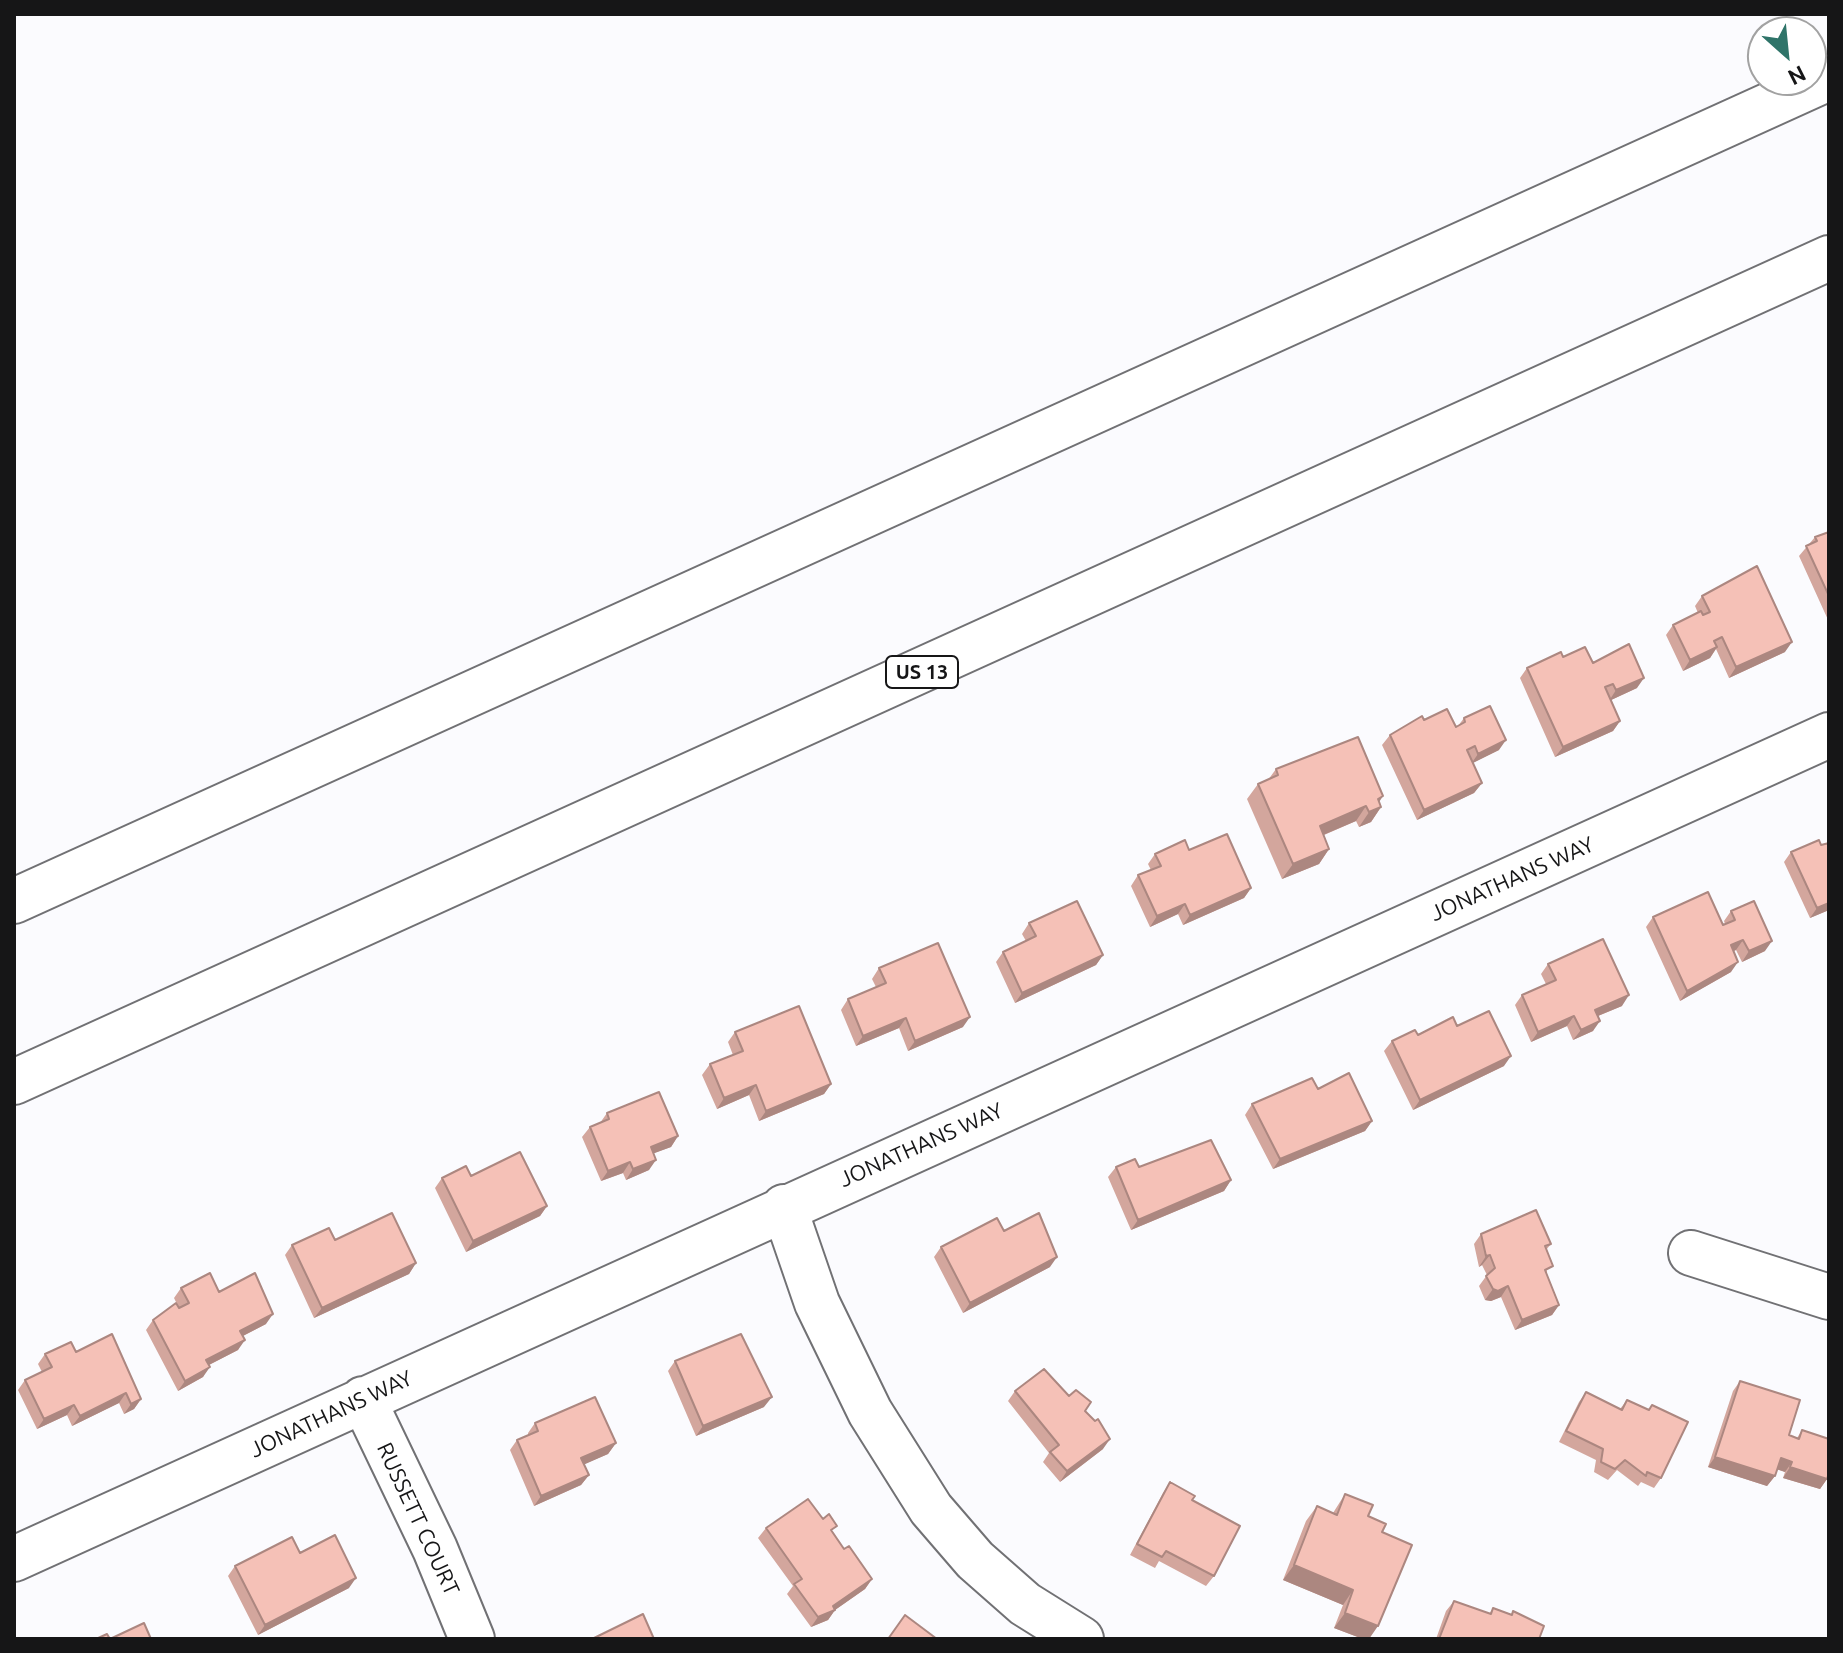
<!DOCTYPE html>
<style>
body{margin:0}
#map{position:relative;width:1843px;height:1653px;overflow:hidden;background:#fbfbfe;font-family:Ubuntu,sans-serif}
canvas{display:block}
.frame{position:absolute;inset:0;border:16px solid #161617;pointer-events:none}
.north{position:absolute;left:1747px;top:16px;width:80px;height:80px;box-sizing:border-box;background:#fff;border:2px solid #a2a2a2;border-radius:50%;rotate:153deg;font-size:22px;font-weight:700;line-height:32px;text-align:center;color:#161617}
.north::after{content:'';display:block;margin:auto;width:28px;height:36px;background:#2f7469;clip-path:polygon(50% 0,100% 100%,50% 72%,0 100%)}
</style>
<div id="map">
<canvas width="1843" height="1653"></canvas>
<div class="frame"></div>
<div class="north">N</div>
</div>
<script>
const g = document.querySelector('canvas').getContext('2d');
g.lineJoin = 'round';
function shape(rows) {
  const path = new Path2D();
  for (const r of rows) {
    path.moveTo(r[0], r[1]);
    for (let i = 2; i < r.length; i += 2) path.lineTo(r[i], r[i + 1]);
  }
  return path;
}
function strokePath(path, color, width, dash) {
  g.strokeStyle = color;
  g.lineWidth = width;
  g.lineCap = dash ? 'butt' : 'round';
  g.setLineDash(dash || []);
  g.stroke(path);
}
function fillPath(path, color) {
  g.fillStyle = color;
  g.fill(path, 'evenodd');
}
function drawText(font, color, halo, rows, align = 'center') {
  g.font = font + ' Ubuntu,sans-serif';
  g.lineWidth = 8;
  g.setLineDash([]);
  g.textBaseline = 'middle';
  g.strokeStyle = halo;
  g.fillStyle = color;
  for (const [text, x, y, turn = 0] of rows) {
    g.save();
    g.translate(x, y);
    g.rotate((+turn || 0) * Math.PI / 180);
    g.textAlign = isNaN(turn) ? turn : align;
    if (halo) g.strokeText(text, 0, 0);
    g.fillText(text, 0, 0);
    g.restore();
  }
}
const minor = shape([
 [784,1207,817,1303,870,1412,931,1509,975,1560,1025,1604,1081,1639],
 [1691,1253,1829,1297],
 [363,1399,435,1549,472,1639],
 [14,1559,1829,735]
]);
const highway = shape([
 [14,901,1829,78],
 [14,1082,1829,258]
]);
strokePath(minor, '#717174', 48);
strokePath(highway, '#717174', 48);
strokePath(minor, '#fff', 44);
strokePath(highway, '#fff', 44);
fillPath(shape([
 [1829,532,1829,622,1799,556,1815,537],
 [1702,596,1785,652,1729,678,1716,649,1710,658,1683,671,1666,635,1673,625,1698,613,1695,606],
 [1563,657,1593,663,1637,688,1611,700,1620,721,1613,731,1555,757,1520,678,1527,668],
 [1464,718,1499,750,1472,763,1482,783,1474,793,1417,820,1382,745,1390,735,1424,720,1456,727,1458,726],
 [1276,769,1379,802,1381,807,1371,822,1359,827,1356,821,1324,835,1329,849,1319,864,1282,879,1247,799,1258,784,1268,780],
 [1829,843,1829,910,1810,918,1784,862,1791,852],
 [1189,850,1251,888,1244,898,1183,925,1178,914,1150,927,1131,886,1138,875,1151,870,1148,864,1155,854],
 [1731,911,1765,951,1742,962,1736,950,1734,951,1731,972,1680,1001,1646,927,1653,917,1723,925,1725,924,1724,921],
 [1029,923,1103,955,1096,965,1015,1003,996,962,1003,952,1026,941,1022,934],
 [1548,964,1622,1006,1598,1016,1593,1031,1573,1040,1567,1026,1531,1042,1515,1005,1522,995,1546,984,1541,974],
 [879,968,963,1027,908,1051,899,1028,856,1046,841,1010,848,999,876,987,872,979],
 [1457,1026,1504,1066,1413,1110,1384,1051,1392,1041],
 [735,1032,831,1084,824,1094,759,1121,749,1095,717,1109,702,1075,710,1064,733,1055,728,1042],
 [1318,1089,1372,1121,1365,1131,1273,1169,1245,1115,1252,1104],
 [607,1113,678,1136,671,1147,654,1153,649,1170,626,1180,623,1173,601,1181,582,1137,590,1127,600,1123],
 [1116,1167,1139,1167,1231,1180,1224,1191,1131,1230,1108,1177],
 [471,1176,547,1206,540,1216,466,1252,435,1188,442,1178],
 [1004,1231,1050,1267,963,1313,934,1257,941,1247],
 [1481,1234,1551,1244,1546,1250,1547,1275,1559,1305,1552,1315,1515,1330,1501,1297,1491,1301,1485,1300,1479,1286,1487,1275,1482,1265,1479,1267,1474,1244],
 [335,1240,416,1263,409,1274,314,1318,285,1255,292,1245],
 [181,1288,219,1292,266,1324,243,1336,238,1350,209,1365,203,1377,178,1391,146,1330,153,1320,179,1308,174,1298],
 [76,1352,141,1399,134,1409,124,1414,119,1403,72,1426,67,1415,37,1429,18,1390,25,1380,42,1372,38,1364,45,1354],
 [675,1361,764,1407,696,1436,668,1371],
 [1740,1381,1789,1435,1797,1438,1802,1430,1827,1479,1820,1489,1783,1478,1785,1472,1777,1469,1775,1476,1767,1486,1708,1467,1733,1391],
 [1015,1391,1085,1411,1103,1449,1060,1482,1043,1462,1049,1453,1008,1401],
 [1586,1392,1620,1409,1627,1400,1661,1478,1654,1488,1641,1482,1638,1486,1617,1470,1608,1480,1594,1472,1596,1460,1559,1442,1579,1402],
 [535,1423,616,1443,608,1454,584,1464,589,1475,581,1485,534,1506,510,1450,517,1440,528,1435,528,1433],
 [1170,1482,1192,1500,1214,1576,1206,1586,1159,1561,1155,1568,1130,1555,1163,1493],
 [1345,1494,1382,1532,1369,1639,1363,1639,1334,1628,1343,1605,1283,1580,1306,1521,1317,1506,1333,1513],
 [766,1528,833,1532,844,1549,872,1579,865,1589,835,1610,828,1620,811,1627,787,1594,793,1586,758,1538],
 [300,1553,349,1588,258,1635,228,1576,235,1566],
 [1454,1601,1489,1614,1493,1608,1511,1614,1513,1611,1539,1639,1436,1639,1446,1611]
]), '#d3a69d');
fillPath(shape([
 [1792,642,1785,652,1729,678,1736,667],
 [1717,647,1710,658,1683,671,1690,660],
 [1644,678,1637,688,1609,701,1616,690],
 [1620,721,1613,731,1555,757,1563,747],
 [1506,740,1499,750,1471,764,1478,754],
 [1482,783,1474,793,1417,820,1424,810],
 [1383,796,1374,810,1381,807,1371,822,1359,827,1378,799],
 [1366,806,1356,821,1309,841,1320,826],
 [1329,849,1319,864,1282,879,1293,864],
 [1251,888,1244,898,1183,925,1190,915],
 [1829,903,1829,910,1810,918,1817,908],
 [1185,904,1178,914,1150,927,1157,916],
 [1743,940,1736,950,1724,955,1731,945],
 [1772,941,1765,951,1742,962,1749,951],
 [1103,955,1096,965,1015,1003,1022,993],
 [1738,962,1731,972,1680,1001,1687,991],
 [1629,995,1622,1006,1588,1020,1595,1010],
 [1574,1016,1567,1026,1531,1042,1538,1032],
 [970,1017,963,1027,908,1051,915,1041],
 [906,1018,899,1028,856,1046,863,1036],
 [1600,1021,1593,1031,1573,1040,1581,1030],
 [1511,1056,1504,1066,1413,1110,1420,1100],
 [831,1084,824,1094,759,1121,766,1111],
 [756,1085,749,1095,717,1109,724,1098],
 [1372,1121,1365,1131,1273,1169,1280,1159],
 [678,1136,671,1147,644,1157,651,1147],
 [656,1160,649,1170,626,1180,633,1169],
 [630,1162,623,1173,601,1181,608,1171],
 [1231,1180,1224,1191,1131,1230,1138,1220],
 [547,1206,540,1216,466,1252,473,1241],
 [1490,1255,1482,1265,1479,1267,1486,1256],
 [1057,1257,1050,1267,963,1313,970,1303],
 [416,1263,409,1274,314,1318,322,1308],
 [1508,1286,1501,1297,1491,1301,1485,1300,1493,1289],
 [1559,1305,1552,1315,1515,1330,1522,1320],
 [273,1314,266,1324,233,1341,240,1331],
 [245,1340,238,1350,199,1370,206,1360],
 [210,1367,203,1377,178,1391,185,1381],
 [126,1393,119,1403,72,1426,80,1416],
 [772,1397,764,1407,696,1436,703,1426],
 [141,1399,134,1409,124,1414,131,1404],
 [74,1405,67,1415,37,1429,44,1419],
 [1110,1439,1103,1449,1060,1482,1067,1471],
 [616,1443,608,1454,574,1469,581,1458],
 [1715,1457,1775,1476,1767,1486,1708,1467],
 [1781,1458,1792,1462,1785,1472,1773,1468],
 [1790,1467,1827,1479,1820,1489,1783,1478],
 [589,1475,581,1485,534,1506,541,1496],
 [1294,1565,1353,1590,1343,1605,1283,1580],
 [356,1578,349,1588,258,1635,265,1625],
 [872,1579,865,1589,835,1610,828,1620,811,1627,818,1617],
 [1345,1613,1378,1626,1369,1639,1363,1639,1334,1628]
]), '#ac8780');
const building = shape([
 [1829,532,1829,596,1806,546,1817,541,1815,537,1829,532],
 [1757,566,1792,642,1736,667,1722,637,1714,641,1717,647,1690,660,1673,625,1701,611,1703,615,1710,612,1702,596,1757,566],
 [1629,644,1644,678,1616,690,1613,684,1605,687,1620,721,1563,747,1527,668,1561,652,1563,657,1585,647,1593,663,1629,644],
 [1490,706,1506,740,1478,754,1475,746,1467,750,1482,783,1424,810,1390,735,1422,716,1424,720,1447,709,1456,727,1465,722,1464,718,1490,706],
 [1358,737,1383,796,1378,799,1381,807,1369,812,1366,806,1320,826,1329,849,1293,864,1258,784,1278,775,1276,769,1358,737],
 [1227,834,1251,888,1190,915,1185,904,1157,916,1138,875,1161,866,1155,854,1185,840,1189,850,1227,834],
 [1819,840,1821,845,1829,843,1829,903,1817,908,1791,852,1819,840],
 [1708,892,1723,925,1735,920,1731,911,1754,901,1772,941,1749,951,1743,940,1731,945,1738,962,1687,991,1653,917,1708,892],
 [1077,901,1103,955,1022,993,1003,952,1036,936,1029,923,1077,901],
 [1603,939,1629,995,1595,1010,1600,1021,1581,1030,1574,1016,1538,1032,1522,995,1556,980,1548,964,1603,939],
 [938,943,970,1017,915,1041,906,1018,863,1036,848,999,886,983,879,968,938,943],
 [799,1006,831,1084,766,1111,756,1085,724,1098,710,1064,743,1051,735,1032,799,1006],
 [1489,1011,1511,1056,1420,1100,1392,1041,1415,1030,1418,1035,1453,1017,1457,1026,1489,1011],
 [1349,1073,1372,1121,1280,1159,1252,1104,1312,1078,1318,1089,1349,1073],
 [659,1092,678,1136,651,1147,656,1160,633,1169,630,1162,608,1171,590,1127,609,1119,607,1113,659,1092],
 [1211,1140,1231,1180,1138,1220,1116,1167,1135,1159,1139,1167,1211,1140],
 [520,1152,547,1206,473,1241,442,1178,466,1166,471,1176,520,1152],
 [1536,1210,1551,1244,1545,1246,1553,1266,1545,1270,1559,1305,1522,1320,1508,1286,1498,1291,1493,1289,1486,1276,1495,1268,1490,1255,1486,1256,1481,1234,1536,1210],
 [392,1213,416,1263,322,1308,292,1245,329,1228,335,1240,392,1213],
 [1039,1213,1057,1257,970,1303,941,1247,997,1218,1004,1231,1039,1213],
 [210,1273,219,1292,255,1273,273,1314,240,1331,245,1340,206,1360,210,1367,185,1381,153,1320,176,1303,179,1308,189,1303,181,1288,210,1273],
 [112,1334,141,1399,131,1404,126,1393,80,1416,74,1405,44,1419,25,1380,52,1367,45,1354,71,1342,76,1352,112,1334],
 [741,1334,772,1397,703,1426,675,1361,741,1334],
 [1044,1369,1069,1396,1076,1390,1091,1402,1085,1411,1095,1421,1098,1419,1110,1439,1067,1471,1050,1452,1059,1445,1015,1391,1044,1369],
 [1740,1381,1800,1400,1789,1435,1799,1439,1802,1430,1829,1439,1829,1473,1827,1479,1790,1467,1792,1462,1781,1458,1775,1476,1715,1457,1740,1381],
 [1586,1392,1622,1410,1627,1400,1649,1410,1652,1405,1688,1422,1661,1478,1647,1472,1646,1476,1625,1460,1615,1469,1601,1462,1603,1449,1566,1431,1586,1392],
 [595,1397,616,1443,581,1458,589,1475,541,1496,517,1440,538,1431,535,1423,595,1397],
 [1170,1482,1195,1496,1192,1500,1240,1526,1214,1576,1166,1551,1162,1557,1137,1544,1170,1482],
 [1345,1494,1373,1505,1368,1516,1386,1524,1382,1532,1412,1545,1378,1626,1345,1613,1353,1590,1294,1565,1317,1506,1337,1515,1345,1494],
 [808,1499,823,1519,829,1514,837,1526,831,1530,844,1549,849,1546,872,1579,833,1606,835,1610,818,1617,794,1584,802,1579,766,1528,808,1499],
 [335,1535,356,1578,265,1625,235,1566,292,1537,300,1553,335,1535],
 [1454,1601,1491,1614,1493,1608,1512,1615,1513,1611,1544,1626,1539,1639,1439,1639,1454,1601],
 [643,1614,654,1639,592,1639,643,1614],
 [905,1615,937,1639,888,1639,905,1615],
 [144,1623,151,1639,96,1639,107,1634,110,1639,144,1623]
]);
fillPath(building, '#f5c1b7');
strokePath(building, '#ac8780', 2);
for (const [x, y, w] of [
 [922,672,72]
]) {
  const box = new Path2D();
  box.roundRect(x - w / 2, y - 16, w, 32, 6);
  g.fillStyle = '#fff';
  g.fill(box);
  strokePath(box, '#161617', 2);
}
drawText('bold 20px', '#161617', null, [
 ["US 13",922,672]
]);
drawText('22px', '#161617', '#fff', [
 ["JONATHANS WAY",1512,879,-24],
 ["JONATHANS WAY",921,1145,-24],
 ["JONATHANS WAY",331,1414,-25],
 ["RUSSETT COURT",418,1519,65]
]);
</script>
